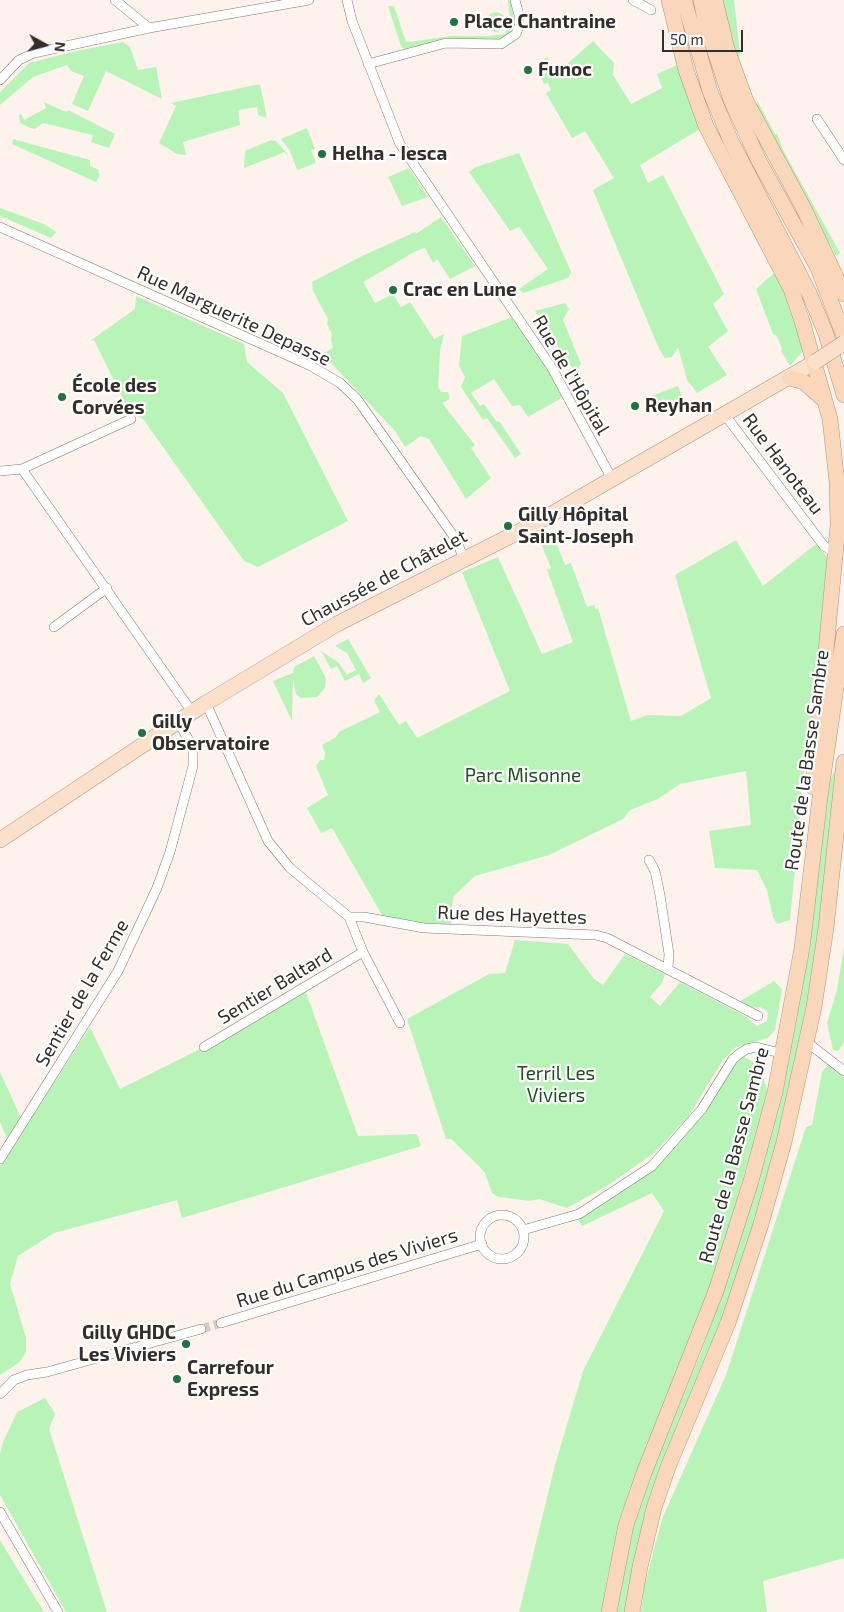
<!DOCTYPE html>
<meta charset="utf-8">
<style>
body{margin:0}
#map{position:relative;width:844px;height:1612px;overflow:hidden;background:#fdf2ec;font-family:"Exo 2",sans-serif}
canvas{display:block}
.north{position:absolute;left:20px;top:20px;width:50px;height:50px;-webkit-text-stroke:4px #fff;paint-order:stroke;rotate:97deg;font-size:14px;font-weight:700;line-height:20px;text-align:center;color:#332e2b}
.north::after{content:'';display:block;margin:auto;width:18px;height:22px;background:#332e2b;clip-path:polygon(50% 0,100% 100%,50% 72%,0 100%)}
.scale{position:absolute;left:662px;top:30px;width:81px;height:22px;box-sizing:border-box;border:2px solid #332e2b;border-top:0;padding-left:6px;font-size:15px;line-height:18px;white-space:nowrap;color:#332e2b;-webkit-text-stroke:4px #fff;paint-order:stroke}
</style>
<div id="map">
<canvas width="844" height="1612"></canvas>
<div class="north">N</div>
<div class="scale">50 m</div>
</div>
<script>
const g = document.querySelector('canvas').getContext('2d');
g.lineJoin = 'round';
function fillPath(path, color) {
  g.fillStyle = color;
  g.fill(path, 'evenodd');
}
function shape(rows) {
  const path = new Path2D();
  for (const r of rows) {
    if (r.length === 3) {
      path.moveTo(r[0] + r[2], r[1]);
      path.arc(r[0], r[1], r[2], 0, 2 * Math.PI);
      continue;
    }
    path.moveTo(r[0], r[1]);
    for (let i = 2; i < r.length; i += 2) path.lineTo(r[i], r[i + 1]);
  }
  return path;
}
function strokePath(path, color, width, dash) {
  g.strokeStyle = color;
  g.lineWidth = width;
  g.lineCap = dash ? 'butt' : 'round';
  g.setLineDash(dash || []);
  g.stroke(path);
}
function drawText(font, color, halo, rows, align = 'center') {
  g.font = font + ' "Exo 2",sans-serif';
  g.lineWidth = 4.5;
  g.setLineDash([]);
  g.textBaseline = 'middle';
  g.strokeStyle = halo;
  g.fillStyle = color;
  for (const [text, x, y, turn = 0] of rows) {
    g.save();
    g.translate(x, y);
    g.rotate((+turn || 0) * Math.PI / 180);
    g.textAlign = isNaN(turn) ? turn : align;
    if (halo) g.strokeText(text, 0, 0);
    g.fillText(text, 0, 0);
    g.restore();
  }
}
fillPath(shape([
 [508,0,512,0,514,22,509,37,488,41,435,43,404,49,401,46,388,6,394,6,406,42,417,41,450,36,488,36,505,34,510,20],
 [723,0,734,0,740,53,740,56,735,58,729,45],
 [496,22,10],
 [593,41,614,63,613,75,631,104,662,88,657,74,677,65,700,129,640,165,648,183,663,175,724,294,713,304,728,331,708,347,727,375,697,393,687,380,678,347,672,357,665,358,659,349,593,190,614,178,585,131,572,138,546,93,551,90,548,83,544,84,536,67,547,57,558,72],
 [123,42,130,47,138,70,156,67,162,99,106,71,88,111,72,104,84,76,71,71,67,65,33,77,0,105,0,92,29,63,76,51],
 [260,84,267,118,258,115,257,107,238,110,240,125,183,142,186,155,177,154,159,143,176,106,171,103],
 [44,102,66,112,68,110,115,134,109,148,91,142,93,135,43,123,35,129,30,128,20,123,19,115,21,114,24,120,46,108],
 [758,102,775,134,777,134,783,150,840,253,836,256,788,167,756,105],
 [307,128,315,149,311,150,316,163,297,170,290,151,281,139],
 [13,139,90,160,90,166,99,170,98,173,100,174,96,182,12,144],
 [271,140,276,141,286,152,290,160,285,152,244,168,245,151],
 [519,153,571,272,568,278,523,293,519,289,548,269,519,227,510,231,469,172,476,167],
 [409,168,428,197,402,206,388,177],
 [0,208,44,224,56,232,51,238,0,216],
 [441,217,475,266,450,279,437,259,433,263,425,248,416,251,363,282,375,303,393,294,401,307,410,302,434,339,444,334,440,350,438,387,441,392,448,392,450,399,442,403,475,445,471,448,491,478,466,499,429,439,421,436,405,447,395,431,331,363,313,359,333,348,331,339,332,334,327,324,328,319,313,291,312,282,362,256,415,232,416,234],
 [775,272,783,281,804,343,802,352,790,366,781,351,782,349,777,336,773,334,756,289],
 [136,296,244,344,247,362,283,393,348,521,258,567,244,561,143,419,130,413,94,340,90,341,135,309],
 [565,303,569,309,563,320,581,364,575,372,535,311],
 [512,317,550,368,565,396,528,417,520,405,512,406,494,379,471,393,480,406,484,404,496,421,500,422,521,454,515,458,487,418,483,420,461,387,465,377,459,366,462,336],
 [678,386,684,400,657,416,651,396],
 [548,533,554,537,565,565,571,563,587,607,594,605,596,609,598,608,631,721,648,715,681,716,711,698,675,575,736,540,763,586,816,544,832,562,805,764,790,920,777,924,773,917,767,890,757,870,715,868,709,831,751,825,746,771,680,784,658,799,630,810,623,819,549,855,475,876,453,897,451,924,448,926,418,924,382,915,332,828,321,833,307,808,328,795,316,766,320,760,324,760,325,753,322,745,336,737,339,732,380,712,374,700,379,694,399,725,406,721,417,738,510,691,462,572,498,557,542,654,573,642,547,570,551,568,540,541,534,543,533,540],
 [348,639,371,678,363,683,359,674,345,681,337,666,331,669,321,651,339,663,347,675,356,670,347,653,335,646],
 [314,656,326,678,325,688,317,697,301,698,296,694,293,680,292,721,273,681,293,673,294,667],
 [836,767,820,940,805,1032,762,1201,625,1612,616,1612,635,1513,702,1350,733,1262,763,1163,826,798,831,778],
 [515,940,568,944,594,979,603,985,625,954,665,974,662,983,650,997,660,1006,680,982,745,1016,757,1026,767,1021,768,1012,760,1007,753,1008,739,1002,774,981,782,989,775,1030,768,1038,736,1047,723,1060,688,1117,654,1153,607,1186,567,1208,539,1199,530,1201,499,1197,492,1193,485,1173,478,1165,451,1139,446,1139,407,1019,489,974,505,973],
 [844,947,844,1043,838,1051,833,1050,827,1023,837,990],
 [305,990,358,1136,417,1134,421,1146,182,1218,177,1200,54,1233,18,1256,10,1284,26,1338,26,1352,20,1362,0,1375,0,1167,90,1027,120,1089,204,1047],
 [739,1054,760,1066,768,1093,719,1262,621,1521,607,1578,603,1612,519,1612,555,1465,583,1371,664,1211,652,1193,582,1226,578,1219,664,1152],
 [828,1065,844,1078,844,1558,763,1581,767,1612,641,1612,644,1588,662,1519,726,1375,806,1127,812,1125,822,1072],
 [0,1072,22,1120,8,1141,0,1122],
 [45,1398,55,1414,49,1429,107,1612,66,1612,0,1495,0,1454,3,1442,17,1412],
 [0,1540,9,1555,44,1612,0,1612]
]), '#b8f4b7');
strokePath(shape([
 [201,1329,221,1323]
]), '#d5cbc5', 9, [9, 4.5]);
const minor = shape([
 [115,0,149,28,309,0],
 [347,0,352,21,400,144,552,368,612,479],
 [633,0,651,10],
 [368,64,446,43,501,44,516,34,519,26,519,15,515,0],
 [0,80,19,60,34,53,149,28],
 [817,119,844,160],
 [0,227,311,366,340,383,357,399,457,541,463,558],
 [725,415,824,546,836,553],
 [22,469,192,712],
 [0,471,22,469,131,419],
 [54,627,107,588],
 [206,703,268,841,290,868,349,917,363,952,400,1023],
 [649,860,655,871,660,895,669,954,668,969],
 [349,917,364,917,424,928,596,935,607,938,758,1016],
 [808,1043,844,1071],
 [204,1047,363,952],
 [0,1159,118,971,157,888,170,852,193,766,193,748,178,721],
 [502,1237,22],
 [523,1230,579,1214,652,1166,702,1109,733,1059,739,1054,747,1049,756,1047,784,1054],
 [221,1323,482,1244],
 [0,1394,14,1380,27,1375,47,1372,201,1329],
 [0,1512,58,1612]
]);
const primary = shape([
 [0,840,206,703,337,624,536,523,815,362]
]);
const trunk = shape([
 [669,0,686,70,706,126,791,289,802,321,830,419,837,482,838,525,813,787],
 [684,0,710,91,731,141,810,295,826,334,844,395],
 [701,0,706,24,731,100,759,161,818,268,844,336],
 [715,0,727,49,746,101,803,207,844,294],
 [790,378,804,382,824,400],
 [609,1612,626,1525,644,1473,716,1291,751,1181,775,1092,802,948,820,797,844,634],
 [632,1612,640,1567,654,1508,668,1467,728,1323,761,1224,784,1142,814,1007,826,928,844,762]
]);
strokePath(minor, '#877b74', 10);
strokePath(primary, '#b3957c', 16);
strokePath(trunk, '#b3957c', 16);
strokePath(minor, '#fff', 9);
strokePath(primary, '#fbe1cb', 15);
strokePath(trunk, '#fad7ba', 15);
const primaryBridge = shape([
 [815,362,844,343]
]);
strokePath(primaryBridge, '#b3957c', 16, []);
strokePath(primaryBridge, '#fbe1cb', 15);
for (const [x, y, r, color] of [
 [454,22,5,"#217243"],
 [528,70,5,"#217243"],
 [322,154,5,"#217243"],
 [393,290,5,"#217243"],
 [62,397,5,"#217243"],
 [635,406,5,"#217243"],
 [508,526,5,"#217243"],
 [142,733,5,"#217243"],
 [186,1344,5,"#217243"],
 [177,1379,5,"#217243"]
]) {
  const dot = new Path2D();
  dot.arc(x, y, r, 0, 2 * Math.PI);
  g.fillStyle = color;
  g.fill(dot);
  strokePath(dot, '#fff', 2);
}
drawText('bold 19px', '#332e2b', '#fff', [
 ["Place Chantraine",464,22],
 ["Funoc",538,70],
 ["Helha - Iesca",332,154],
 ["Crac en Lune",403,290],
 ["École des",72,386],
 ["Corvées",72,408],
 ["Reyhan",645,406],
 ["Gilly Hôpital",518,515],
 ["Saint-Joseph",518,537],
 ["Gilly",152,722],
 ["Observatoire",152,744],
 ["Gilly GHDC",176,1333,"right"],
 ["Les Viviers",176,1355,"right"],
 ["Carrefour",187,1368],
 ["Express",187,1390]
], 'left');
drawText('19px', '#332e2b', '#fff', [
 ["Rue Marguerite Depasse",234,316,25],
 ["Rue de l'Hôpital",571,375,60],
 ["Rue Hanoteau",783,464,53],
 ["Chaussée de Châtelet",384,578,-28],
 ["Route de la Basse Sambre",807,760,-82],
 ["Rue des Hayettes",512,915,2],
 ["Sentier Baltard",275,986,-31],
 ["Sentier de la Ferme",82,993,-60],
 ["Route de la Basse Sambre",734,1155,-75],
 ["Rue du Campus des Viviers",347,1268,-17]
]);
drawText('19px', '#1d501f', '#fff', [
 ["Parc Misonne",523,776],
 ["Terril Les",556,1074],
 ["Viviers",556,1096]
]);
</script>
